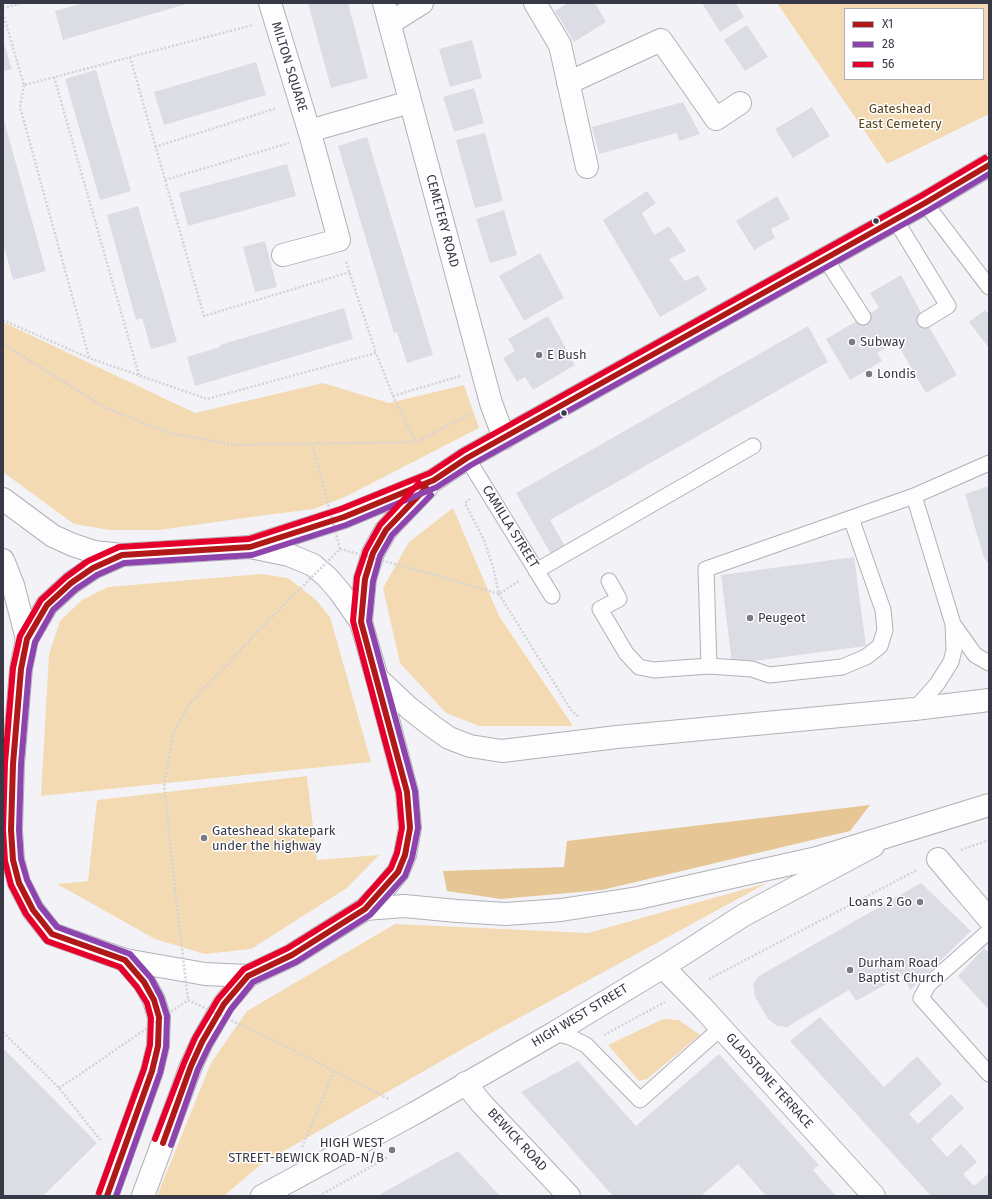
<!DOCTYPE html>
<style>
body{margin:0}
#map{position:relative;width:992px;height:1199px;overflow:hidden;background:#f3f3f7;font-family:"Fira Sans",sans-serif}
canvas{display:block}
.frame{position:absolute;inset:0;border:4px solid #383947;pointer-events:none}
.legend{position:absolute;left:844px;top:8px;width:140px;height:72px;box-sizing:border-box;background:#fff;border:1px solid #afb0b5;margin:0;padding:5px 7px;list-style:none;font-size:12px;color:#383947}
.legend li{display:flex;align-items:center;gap:8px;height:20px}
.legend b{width:20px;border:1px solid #afb0b5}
</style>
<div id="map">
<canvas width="992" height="1199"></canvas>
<div class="frame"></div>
<ul class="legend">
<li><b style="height:5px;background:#b11919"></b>X1</li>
<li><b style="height:5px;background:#8e44ad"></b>28</li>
<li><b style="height:5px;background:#e4002b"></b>56</li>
</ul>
</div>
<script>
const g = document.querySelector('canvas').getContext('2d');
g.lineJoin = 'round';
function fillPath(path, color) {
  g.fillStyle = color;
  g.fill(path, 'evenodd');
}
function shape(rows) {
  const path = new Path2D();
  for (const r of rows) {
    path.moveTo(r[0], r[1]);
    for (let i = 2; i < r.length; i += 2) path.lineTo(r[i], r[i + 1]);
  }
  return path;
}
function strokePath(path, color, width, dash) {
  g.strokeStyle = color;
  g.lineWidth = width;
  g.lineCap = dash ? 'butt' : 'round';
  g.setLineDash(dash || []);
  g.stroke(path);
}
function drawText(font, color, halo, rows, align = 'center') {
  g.font = font + ' "Fira Sans",sans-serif';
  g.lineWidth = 3;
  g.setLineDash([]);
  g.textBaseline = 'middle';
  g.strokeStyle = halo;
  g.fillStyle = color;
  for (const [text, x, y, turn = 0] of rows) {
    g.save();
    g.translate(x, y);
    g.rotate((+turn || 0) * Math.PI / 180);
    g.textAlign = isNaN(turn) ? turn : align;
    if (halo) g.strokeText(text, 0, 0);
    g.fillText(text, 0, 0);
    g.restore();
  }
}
fillPath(shape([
 [777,3,989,3,989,114,887,164],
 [845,9,983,9,983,79,845,79],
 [3,322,195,413,323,383,389,403,464,385,479,428,345,497,314,509,266,515,159,530,109,530,74,524,3,472],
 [453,508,499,616,573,726,479,726,446,713,400,663,383,588,409,542],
 [261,574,288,578,316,600,330,617,371,762,41,796,49,654,60,621,82,600,108,587],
 [307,776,317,860,379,855,347,888,251,949,205,954,155,939,57,884,88,881,97,800],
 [767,883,473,1043,261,1164,224,1196,157,1196,211,1063,247,1011,395,924,588,933],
 [663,1019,679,1020,700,1035,647,1079,639,1081,608,1045]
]), '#f4dab2');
fillPath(shape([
 [870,805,850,831,602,890,501,899,447,891,443,871,564,867,567,841]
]), '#e5c694');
fillPath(shape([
 [83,3,190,3,63,40,55,11],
 [308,3,348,3,368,78,331,88],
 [568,3,595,3,606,22,574,42,555,11],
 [702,3,736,3,744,17,720,32],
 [747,25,768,57,745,71,724,40],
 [472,40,482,78,450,87,439,49],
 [3,41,12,69,3,71],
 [256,62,266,95,164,125,154,92],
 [96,70,131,191,100,200,65,79],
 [474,88,484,123,454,132,443,97],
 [683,102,700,134,679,141,677,133,599,154,592,127],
 [812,107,830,136,793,158,775,129],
 [3,117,46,271,13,280,3,243],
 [485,133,503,201,475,208,456,140],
 [367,137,433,355,407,363,397,332,394,333,338,146],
 [287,164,296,196,188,226,179,193],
 [647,191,656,203,642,213,654,235,669,226,686,251,669,259,685,281,698,275,707,290,660,317,603,220],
 [777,196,790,219,771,229,775,238,754,250,736,221],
 [138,206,177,342,151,349,142,318,136,320,107,215],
 [504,210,517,255,490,263,476,219],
 [265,241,277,287,255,292,243,247],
 [540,253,564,298,524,321,499,276],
 [901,275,925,320,957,375,926,393,896,342,877,353,882,361,850,380,826,339,879,308,870,293],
 [344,308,353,339,195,386,187,357,220,347,220,345],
 [985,310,989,315,989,348,969,322],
 [548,316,575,365,533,390,525,377,517,382,503,358,515,351,508,339],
 [808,326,828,362,550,520,566,548,552,556,516,493],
 [989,486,989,564,984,558,965,494],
 [854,557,866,646,732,664,721,575],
 [921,883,971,931,910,990,903,975,856,1001,849,990,787,1027,777,1026,768,1019,755,997,753,984,759,976],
 [984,948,989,953,989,1010,958,976],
 [820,1017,884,1087,917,1056,942,1084,909,1114,918,1124,951,1094,964,1108,931,1139,947,1157,961,1144,977,1162,963,1174,974,1186,988,1174,989,1196,931,1196,790,1041],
 [3,1048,97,1143,43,1196,3,1196],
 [719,1054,819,1165,813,1170,836,1196,766,1196,738,1164,701,1196,613,1196,521,1092,578,1061,636,1126],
 [458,1151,500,1196,377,1196]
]), '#dcdce5');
const service = shape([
 [925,203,989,287],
 [895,219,948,306,925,320],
 [825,258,863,317],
 [467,458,552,596],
 [914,496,953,624,954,650,951,662,937,684,915,709],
 [536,571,753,446],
 [609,581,619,599,600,609,626,653,639,667,654,670,709,666,752,669,769,675,842,667,866,657,880,646,885,630,883,610,851,518],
 [953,624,975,655,989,663],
 [709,666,706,569,914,496,989,463],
 [989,931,928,985,921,998,989,1074],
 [554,1033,570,1037,586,1045,640,1100,721,1028]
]);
const pedestrian = shape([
 [938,859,959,884]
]);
const minor = shape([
 [270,3,311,137,339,240,283,255],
 [384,3,491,403,504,438],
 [535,3,560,45,587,167],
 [390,23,422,3],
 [568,83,661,40,716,119,740,103],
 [309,131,410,102],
 [959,884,989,919],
 [663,967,703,1008,874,1196],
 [465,1083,482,1104,569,1196],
 [262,1196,415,1113,554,1033,663,967,744,915,873,846]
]);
const secondary = shape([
 [3,499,53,536,73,545,94,552,122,555],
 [250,547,344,517,434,480,467,458,925,203,989,165],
 [3,560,13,585,27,639],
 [361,622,365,579,373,553,386,530,427,487],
 [107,1196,152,1071,158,1046,159,1017,154,1000,144,982,125,960],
 [143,1196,191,1066,202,1042,224,1004,248,976]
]);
const primary = shape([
 [250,547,289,555,313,565,327,577,340,592,361,622,377,678,407,792,410,828,405,855,398,872,382,891,365,909,292,955,248,976,205,974,125,960,52,934,33,910,19,883,13,860,11,830,13,764,21,669,27,639,47,605,71,583,93,568,122,555,250,547],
 [377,678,409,708,432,726,449,738,470,746,502,751,617,737,915,709,989,700],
 [365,909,404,906,457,911,506,914,561,910,638,898,817,858,989,805]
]);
strokePath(service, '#b0b0b8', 17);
strokePath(pedestrian, '#b0b0b8', 24);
strokePath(minor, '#b0b0b8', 24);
strokePath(secondary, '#b0b0b8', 24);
strokePath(primary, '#b0b0b8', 24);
strokePath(shape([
 [3,8,22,3],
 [4,17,24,85,253,25],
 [130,57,204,316,350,272],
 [54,77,139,375],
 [24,85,20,107,89,357],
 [155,147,277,108],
 [165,180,289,143],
 [346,262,376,353],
 [3,320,89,358,207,399,376,353,393,396,416,442],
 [3,344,106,408,169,433,234,445,416,442,470,414],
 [393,396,460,376],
 [470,499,465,503,484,540,493,567,499,594,571,710,579,717],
 [439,576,499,594,519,581],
 [961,850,989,840],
 [175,889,164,784,173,734,188,706,258,631],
 [709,979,917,870],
 [3,1032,59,1088,102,1142],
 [604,1035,665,1002],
 [294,1050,389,1099],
 [59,1088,79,1075],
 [302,1147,334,1072],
 [319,1196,388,1157]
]), '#d3d3d7', 2.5, [2, 2]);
strokePath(service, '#fdfdfe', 15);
strokePath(pedestrian, '#fdfdfe', 22);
strokePath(minor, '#fdfdfe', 22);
strokePath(secondary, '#fdfdfe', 22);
strokePath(primary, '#fdfdfe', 22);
strokePath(shape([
 [340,549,439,576],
 [258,631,340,549,312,444],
 [175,889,188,1000],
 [188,1000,294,1050],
 [79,1075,188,1000]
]), '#d3d3d7', 2.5, [2, 2]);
strokePath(shape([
 [163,1143,191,1066,202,1042,224,1004,248,976,292,955,365,909,398,872,405,855,410,828,407,792,361,622,365,579,373,553,386,530,426,488],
 [107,1196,152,1071,158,1046,159,1017,154,1000,144,982,125,960,52,934,33,910,19,883,13,860,11,830,13,764,21,669,27,639,47,605,71,583,93,568,122,555,250,547,344,517,434,480,467,458,925,203,989,165]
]), '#b11919', 6);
strokePath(shape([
 [171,1145,198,1069,209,1046,231,1009,253,982,296,962,370,915,405,876,412,858,418,828,415,791,369,621,373,581,380,556,392,535,431,495],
 [116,1196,160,1073,166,1047,167,1016,161,997,151,978,130,954,57,927,40,906,27,880,21,859,19,830,21,764,29,670,35,642,53,610,76,589,97,575,124,563,252,555,346,525,437,487,471,465,929,210,989,174]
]), '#8e44ad', 6);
strokePath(shape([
 [155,1139,184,1063,195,1038,218,999,244,969,288,948,360,903,391,868,397,853,402,828,399,793,353,621,357,577,366,550,380,525,419,483],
 [99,1193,144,1069,150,1045,151,1018,147,1003,137,987,120,967,47,941,26,914,11,885,5,861,3,830,5,763,13,668,20,636,41,600,66,577,88,561,119,547,249,539,341,509,430,473,463,451,921,196,985,158]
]), '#e4002b', 6);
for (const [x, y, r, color] of [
 [876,221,3.5,"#383947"],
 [852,342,4,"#797a85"],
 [539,355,4,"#797a85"],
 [869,374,4,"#797a85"],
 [564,413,3.5,"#383947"],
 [750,618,4,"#797a85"],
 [204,838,4,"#797a85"],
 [920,902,4,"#797a85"],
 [850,970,4,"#797a85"],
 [392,1150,4,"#797a85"]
]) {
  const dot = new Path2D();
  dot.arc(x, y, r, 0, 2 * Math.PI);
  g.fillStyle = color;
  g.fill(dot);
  strokePath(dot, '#fff', 1.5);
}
drawText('13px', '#383947', '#fff', [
 ["MILTON SQUARE",289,67,73],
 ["CEMETERY ROAD",442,221,75],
 ["CAMILLA STREET",510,527,58],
 ["HIGH WEST STREET",580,1016,-31],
 ["GLADSTONE TERRACE",769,1081,48],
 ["BEWICK ROAD",517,1140,47]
]);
drawText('13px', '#5b441d', '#fff', [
 ["Gateshead",900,109],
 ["East Cemetery",900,124]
]);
drawText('13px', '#383947', '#fff', [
 ["Subway",860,342],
 ["E Bush",547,355],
 ["Londis",877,374],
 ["Peugeot",758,618],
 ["Gateshead skatepark",212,831],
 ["under the highway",212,846],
 ["Loans 2 Go",912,902,"right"],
 ["Durham Road",858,963],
 ["Baptist Church",858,978],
 ["HIGH WEST",384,1143,"right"],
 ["STREET-BEWICK ROAD-N/B",384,1158,"right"]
], 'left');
</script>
